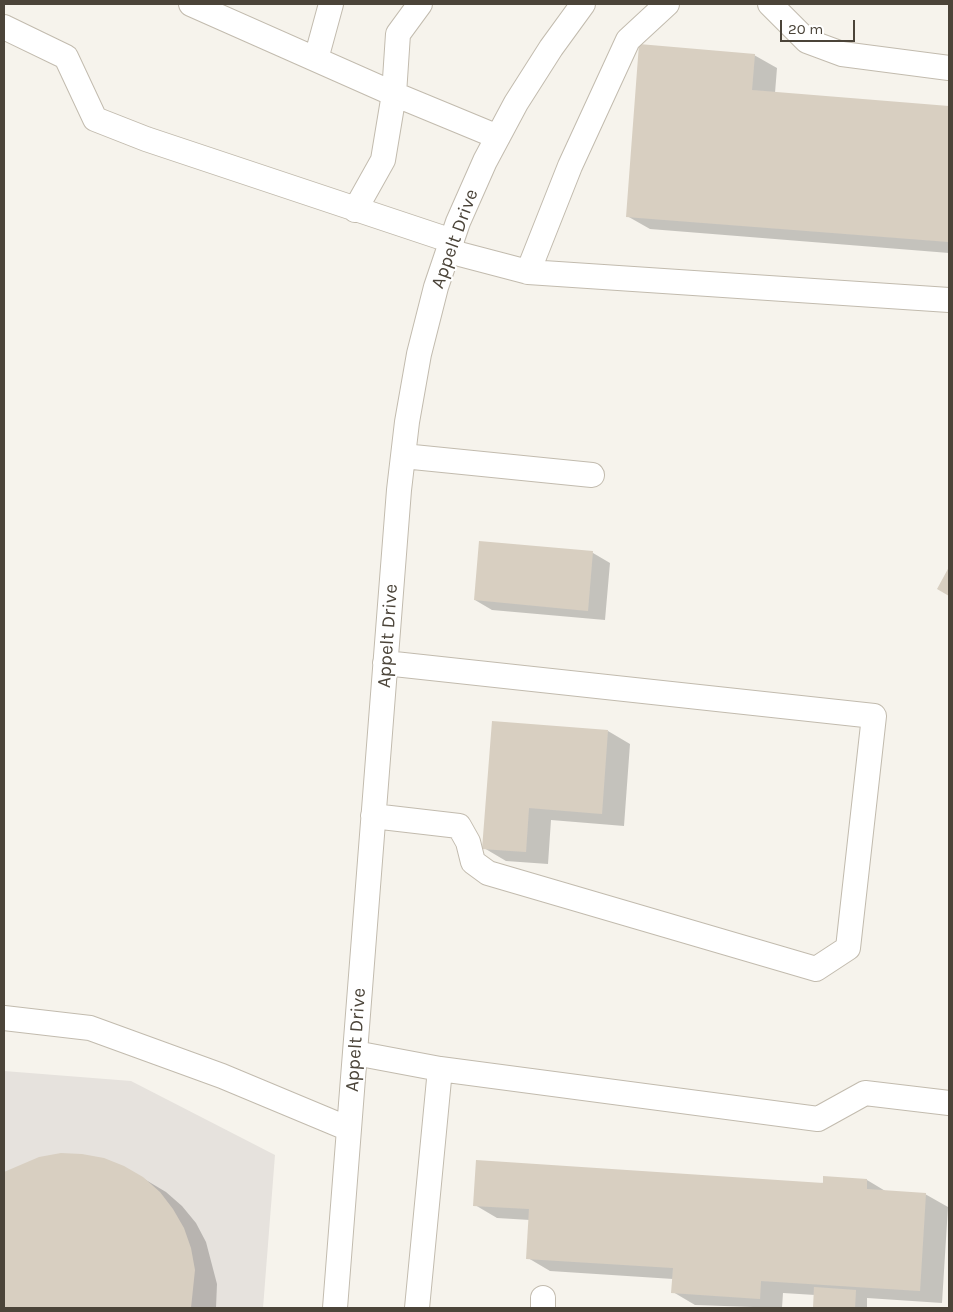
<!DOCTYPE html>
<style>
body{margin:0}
#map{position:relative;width:953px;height:1312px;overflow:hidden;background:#f6f3ec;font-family:Karla,sans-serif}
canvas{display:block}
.frame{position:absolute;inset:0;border:5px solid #4b4439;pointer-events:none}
.scale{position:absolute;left:780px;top:20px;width:75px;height:22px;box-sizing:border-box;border:2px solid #4b4439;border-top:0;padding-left:6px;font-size:15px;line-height:18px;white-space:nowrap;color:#4b4439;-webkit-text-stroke:4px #fff;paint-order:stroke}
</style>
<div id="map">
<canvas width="953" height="1312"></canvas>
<div class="frame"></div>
<div class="scale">20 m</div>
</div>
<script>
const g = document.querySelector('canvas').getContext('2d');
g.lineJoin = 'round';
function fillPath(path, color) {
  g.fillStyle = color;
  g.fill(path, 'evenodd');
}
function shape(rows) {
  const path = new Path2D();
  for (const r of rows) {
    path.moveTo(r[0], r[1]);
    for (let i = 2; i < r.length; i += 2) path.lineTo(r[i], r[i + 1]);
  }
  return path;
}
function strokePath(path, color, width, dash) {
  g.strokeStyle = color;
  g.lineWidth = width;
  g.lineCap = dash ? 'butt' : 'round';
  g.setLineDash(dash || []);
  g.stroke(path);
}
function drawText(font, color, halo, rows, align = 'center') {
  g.font = font + ' Karla,sans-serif';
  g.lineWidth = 4;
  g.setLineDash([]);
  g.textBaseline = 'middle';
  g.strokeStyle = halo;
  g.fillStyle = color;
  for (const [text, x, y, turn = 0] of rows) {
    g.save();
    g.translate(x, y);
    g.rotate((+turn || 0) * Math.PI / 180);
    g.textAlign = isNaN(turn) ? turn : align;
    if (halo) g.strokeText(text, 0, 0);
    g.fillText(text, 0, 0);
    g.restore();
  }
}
fillPath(shape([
 [4,1071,131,1081,275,1155,263,1308,4,1308]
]), '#e6e2dd');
fillPath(shape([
 [754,55,777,68,775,93,949,107,949,253,650,229,627,216],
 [480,542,593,553,610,563,605,620,492,610,475,600],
 [608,731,630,744,624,826,551,820,548,864,506,861,484,848],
 [39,1158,124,1167,166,1192,182,1206,196,1223,206,1242,217,1284,216,1308,4,1308,4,1174],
 [867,1180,887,1192,925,1194,948,1207,942,1303,867,1298,867,1308,814,1308,815,1295,783,1293,782,1308,695,1305,673,1292,673,1279,550,1271,528,1258,530,1220,497,1218,475,1205]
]), '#0003');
fillPath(shape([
 [639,44,755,54,752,90,949,106,949,242,626,217],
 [479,541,593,551,588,611,474,600],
 [949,567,949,596,937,589],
 [492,721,608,730,602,814,529,808,526,852,482,849],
 [61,1153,82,1154,104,1158,124,1166,143,1177,160,1192,173,1209,184,1228,191,1248,195,1270,191,1308,4,1308,4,1172,39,1157],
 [476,1160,823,1183,823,1176,867,1179,867,1189,926,1193,920,1291,761,1281,760,1299,671,1293,673,1268,526,1259,529,1209,473,1206],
 [814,1287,856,1290,855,1308,813,1308]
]), '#d8cfc1');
const minor = shape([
 [191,4,394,94,498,137],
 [770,4,807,41,842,54,949,68],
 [4,27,66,57,95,119,146,139,452,241],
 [316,59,331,4],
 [355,210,383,160,394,94,398,34,420,4],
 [448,251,528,272,570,166,628,40,667,4],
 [528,272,949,300],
 [403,456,592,475],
 [373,816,459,826,468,842,473,862,488,873,816,969,848,948,874,716,385,663],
 [4,1018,90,1028,222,1076,349,1129],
 [355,1053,440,1069,818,1119,865,1093,949,1103],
 [335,1308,399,490,407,422,419,354,436,287,458,222,485,161,516,103,551,48,583,4],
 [417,1308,440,1069],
 [543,1308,543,1298]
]);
strokePath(minor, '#c2bbae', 26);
strokePath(minor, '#fff', 24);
drawText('19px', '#4b4439', '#fff', [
 ["Appelt Drive",455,239,-70],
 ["Appelt Drive",388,636,-86],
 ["Appelt Drive",356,1040,-86]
]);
</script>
